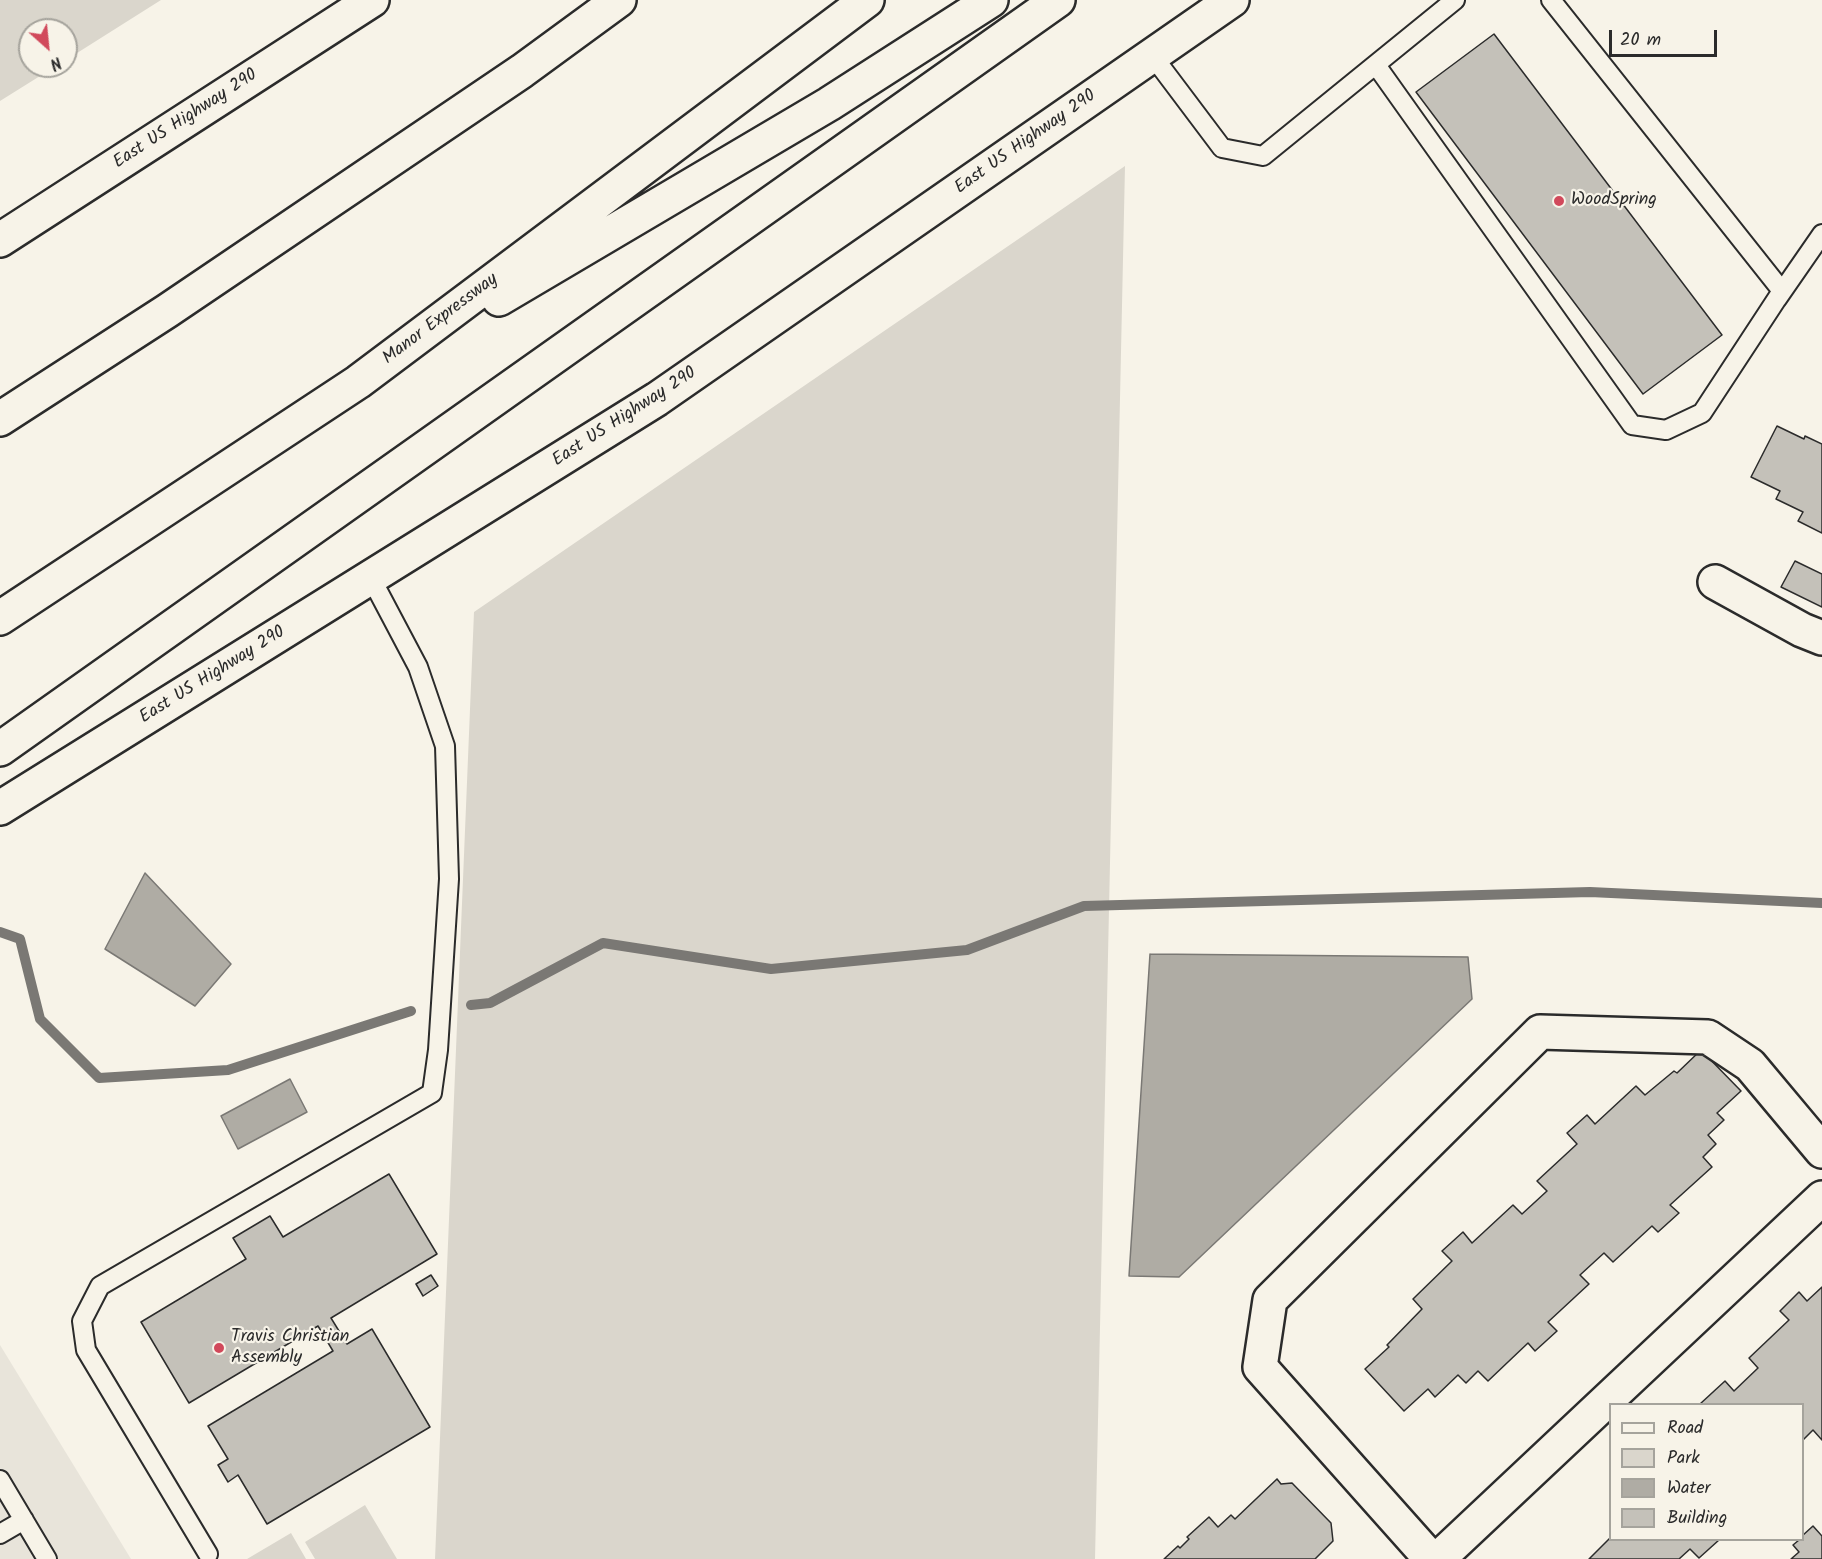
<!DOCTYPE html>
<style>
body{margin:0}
#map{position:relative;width:1822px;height:1559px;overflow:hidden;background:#f7f3e8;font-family:Kalam,sans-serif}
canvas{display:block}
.legend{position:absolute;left:1609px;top:1403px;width:195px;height:138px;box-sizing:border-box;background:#f7f3e8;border:2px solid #a5a39c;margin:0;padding:8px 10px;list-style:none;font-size:18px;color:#2b2b2b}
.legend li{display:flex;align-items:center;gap:12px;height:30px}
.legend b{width:30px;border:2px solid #a5a39c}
.north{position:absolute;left:18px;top:18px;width:60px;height:60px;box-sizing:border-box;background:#f7f3e8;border:2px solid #a5a39c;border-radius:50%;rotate:153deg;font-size:16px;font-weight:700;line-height:24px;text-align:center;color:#2b2b2b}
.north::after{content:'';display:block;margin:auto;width:21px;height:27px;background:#d1495b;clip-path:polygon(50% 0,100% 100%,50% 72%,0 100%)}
.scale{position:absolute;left:1609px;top:30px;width:108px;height:27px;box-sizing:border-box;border:3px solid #2b2b2b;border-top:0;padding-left:8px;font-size:18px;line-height:21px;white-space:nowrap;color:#2b2b2b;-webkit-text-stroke:4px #f7f3e8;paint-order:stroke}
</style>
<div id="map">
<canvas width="1822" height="1559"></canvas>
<ul class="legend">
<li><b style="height:8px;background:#f7f3e8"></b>Road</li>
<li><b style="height:16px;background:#dad6cc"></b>Park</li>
<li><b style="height:16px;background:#afaca4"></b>Water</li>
<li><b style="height:16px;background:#c4c1b9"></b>Building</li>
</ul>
<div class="north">N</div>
<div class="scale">20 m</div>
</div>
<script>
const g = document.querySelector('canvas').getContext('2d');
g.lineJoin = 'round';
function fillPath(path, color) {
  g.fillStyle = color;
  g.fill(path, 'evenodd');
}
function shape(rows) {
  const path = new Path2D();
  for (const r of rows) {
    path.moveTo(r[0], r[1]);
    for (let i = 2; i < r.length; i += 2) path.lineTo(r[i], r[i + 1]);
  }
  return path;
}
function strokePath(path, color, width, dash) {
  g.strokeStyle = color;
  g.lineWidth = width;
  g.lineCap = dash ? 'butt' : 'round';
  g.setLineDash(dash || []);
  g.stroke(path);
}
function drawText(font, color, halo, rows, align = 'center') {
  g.font = font + ' Kalam,sans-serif';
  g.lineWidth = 4.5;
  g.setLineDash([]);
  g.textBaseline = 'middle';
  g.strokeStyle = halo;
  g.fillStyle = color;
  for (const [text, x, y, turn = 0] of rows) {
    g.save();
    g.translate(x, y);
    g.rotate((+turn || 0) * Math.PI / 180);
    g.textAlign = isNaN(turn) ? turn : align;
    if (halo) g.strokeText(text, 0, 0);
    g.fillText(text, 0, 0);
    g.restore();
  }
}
fillPath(shape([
 [0,1345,131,1559,0,1559]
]), '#e8e4da');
fillPath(shape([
 [0,0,161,0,66,60,66,30,30,30,30,66,56,66,0,101],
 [1125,166,1095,1559,435,1559,474,612],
 [365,1505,397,1559,315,1559,305,1542],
 [291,1533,306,1559,247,1559]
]), '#dad6cc');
const water = shape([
 [145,873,231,964,195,1006,105,949,145,873],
 [1150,954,1468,957,1472,999,1179,1277,1129,1276,1150,954],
 [290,1079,307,1112,238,1149,221,1116,290,1079]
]);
fillPath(water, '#afaca4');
strokePath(water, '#7a7874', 1.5);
strokePath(shape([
 [0,932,20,939,40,1019,99,1078,228,1070,411,1011],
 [471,1005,490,1003,603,943,771,969,967,950,1084,906,1590,892,1822,903]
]), '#7a7874', 10);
const building = shape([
 [1494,34,1722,335,1643,394,1416,92,1494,34],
 [1777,426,1804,439,1805,436,1822,444,1822,533,1798,521,1803,512,1776,499,1780,491,1751,477,1777,426],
 [1795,561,1822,574,1822,607,1781,587,1795,561],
 [1701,1050,1741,1091,1717,1113,1724,1120,1708,1135,1716,1144,1703,1157,1712,1167,1670,1205,1679,1213,1658,1232,1652,1226,1613,1262,1604,1253,1580,1275,1589,1284,1548,1322,1557,1331,1535,1351,1528,1343,1488,1381,1478,1371,1466,1383,1458,1375,1435,1397,1428,1389,1404,1411,1365,1369,1389,1347,1387,1345,1422,1309,1413,1299,1452,1261,1442,1251,1463,1232,1472,1243,1513,1205,1522,1214,1547,1191,1537,1181,1577,1144,1567,1133,1587,1115,1595,1124,1636,1086,1645,1095,1674,1071,1677,1073,1701,1050],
 [389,1174,437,1254,331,1318,347,1344,372,1329,430,1427,267,1524,238,1475,228,1482,218,1465,228,1459,208,1426,333,1351,318,1326,189,1403,141,1322,246,1259,233,1238,270,1216,283,1237,389,1174],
 [431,1275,438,1286,423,1296,416,1284,431,1275],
 [1822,1287,1822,1440,1813,1430,1802,1441,1802,1404,1700,1404,1725,1381,1734,1391,1758,1368,1749,1358,1789,1320,1780,1311,1799,1292,1807,1301,1822,1287],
 [1277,1479,1281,1484,1292,1483,1331,1523,1333,1541,1315,1559,1164,1559,1178,1546,1180,1548,1189,1539,1187,1537,1209,1517,1218,1527,1231,1515,1235,1519,1277,1479],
 [1813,1526,1822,1536,1822,1559,1791,1559,1799,1552,1793,1545,1799,1540,1802,1540,1802,1536,1813,1526],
 [1610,1538,1610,1540,1719,1540,1699,1558,1690,1549,1679,1559,1589,1559,1610,1538]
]);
fillPath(building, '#c4c1b9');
strokePath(building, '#2b2b2b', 1.5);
const lane = shape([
 [1152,55,1222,148,1263,156,1455,0],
 [1376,65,1632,425,1666,430,1702,413,1782,291,1551,0],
 [1777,299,1822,234],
 [0,1480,47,1559],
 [0,1534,24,1520],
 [208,1554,86,1350,82,1321,100,1286,432,1093,438,1050,449,879,445,746,418,667,371,578]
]);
const street = shape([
 [1715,582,1802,630,1822,638],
 [1431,1559,1260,1367,1270,1300,1540,1032,1708,1037,1750,1065,1822,1151],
 [1438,1559,1822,1198]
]);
const secondary = shape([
 [0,240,372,0],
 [0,808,657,399,1232,0]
]);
const highway = shape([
 [499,299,829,104,991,0],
 [0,419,167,311,522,71,619,0],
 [0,618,358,382,867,0],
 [0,749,1058,0]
]);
strokePath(lane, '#2b2b2b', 22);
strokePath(street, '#2b2b2b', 38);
strokePath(secondary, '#2b2b2b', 38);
strokePath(highway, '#2b2b2b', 38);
strokePath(lane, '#f7f3e8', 18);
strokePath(street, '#f7f3e8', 33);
strokePath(secondary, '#f7f3e8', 33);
strokePath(highway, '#f7f3e8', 33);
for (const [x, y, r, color] of [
 [1559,201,6,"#d1495b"],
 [219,1348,6,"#d1495b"]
]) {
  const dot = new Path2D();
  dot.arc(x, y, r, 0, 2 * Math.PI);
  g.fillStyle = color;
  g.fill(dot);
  strokePath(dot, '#f7f3e8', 2);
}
drawText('18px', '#2b2b2b', '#f7f3e8', [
 ["East US Highway 290",186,120,-33],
 ["East US Highway 290",1026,143,-35],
 ["Manor Expressway",441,320,-37],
 ["East US Highway 290",625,418,-33],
 ["East US Highway 290",213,676,-32]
]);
drawText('18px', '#2b2b2b', '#f7f3e8', [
 ["WoodSpring",1571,201],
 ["Travis Christian",231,1338],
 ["Assembly",231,1359]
], 'left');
</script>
